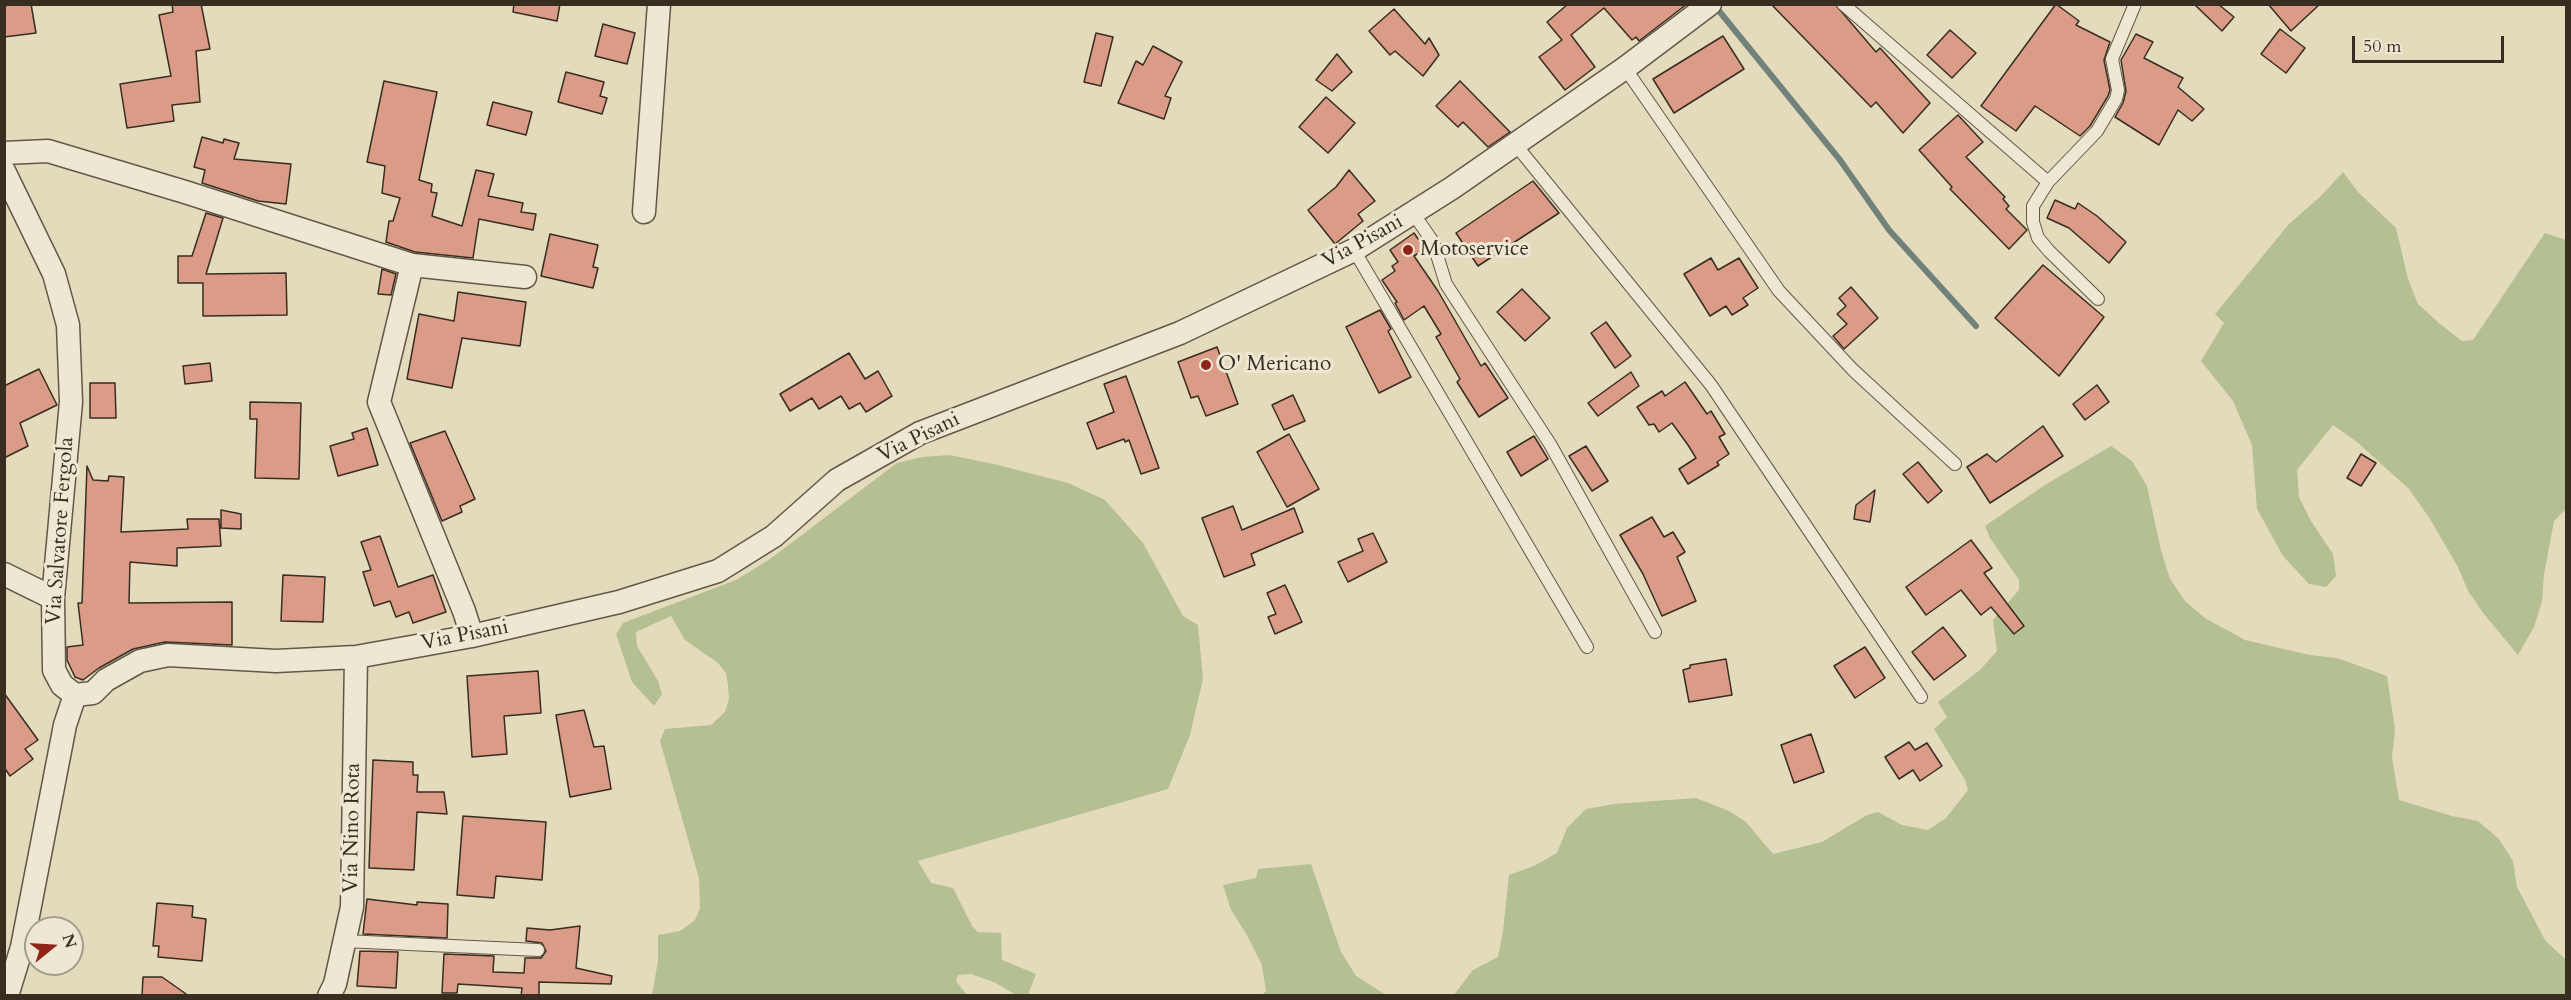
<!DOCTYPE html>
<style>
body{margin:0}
#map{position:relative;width:2571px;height:1000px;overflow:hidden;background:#e4dabc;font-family:Cardo,serif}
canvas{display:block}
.frame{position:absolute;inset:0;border:6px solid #382d21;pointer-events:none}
.north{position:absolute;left:24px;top:916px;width:60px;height:60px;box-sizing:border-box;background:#ede7d3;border:2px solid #a59d8c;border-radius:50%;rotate:72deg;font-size:16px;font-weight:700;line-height:24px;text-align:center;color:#382d21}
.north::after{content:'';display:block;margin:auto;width:21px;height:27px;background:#8f2418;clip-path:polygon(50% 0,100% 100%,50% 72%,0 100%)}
.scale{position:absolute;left:2352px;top:36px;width:152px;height:27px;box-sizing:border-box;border:3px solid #382d21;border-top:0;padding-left:8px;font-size:18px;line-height:21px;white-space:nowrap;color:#382d21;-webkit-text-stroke:4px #ede7d3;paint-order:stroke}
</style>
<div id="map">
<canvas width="2571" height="1000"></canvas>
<div class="frame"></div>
<div class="north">N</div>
<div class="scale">50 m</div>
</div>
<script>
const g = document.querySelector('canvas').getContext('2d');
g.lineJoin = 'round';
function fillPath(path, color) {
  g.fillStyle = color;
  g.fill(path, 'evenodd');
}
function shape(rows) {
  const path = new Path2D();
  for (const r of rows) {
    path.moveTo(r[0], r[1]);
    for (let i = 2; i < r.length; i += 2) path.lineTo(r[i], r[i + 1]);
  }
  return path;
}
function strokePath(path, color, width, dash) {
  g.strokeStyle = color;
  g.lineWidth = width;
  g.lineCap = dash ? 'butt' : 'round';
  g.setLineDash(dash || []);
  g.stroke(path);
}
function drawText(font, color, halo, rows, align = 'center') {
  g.font = font + ' Cardo,serif';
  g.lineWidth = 6;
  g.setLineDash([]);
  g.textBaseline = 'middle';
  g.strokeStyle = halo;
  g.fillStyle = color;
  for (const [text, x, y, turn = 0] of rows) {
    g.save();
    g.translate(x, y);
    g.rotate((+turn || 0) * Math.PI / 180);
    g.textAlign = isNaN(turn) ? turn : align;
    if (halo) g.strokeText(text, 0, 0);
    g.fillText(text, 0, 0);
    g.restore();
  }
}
fillPath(shape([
 [2343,172,2358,192,2396,228,2408,279,2418,304,2440,324,2462,341,2473,340,2545,233,2566,240,2566,509,2554,521,2544,574,2542,601,2534,627,2518,655,2484,614,2468,591,2458,567,2430,519,2409,489,2357,442,2333,425,2297,470,2299,497,2311,521,2333,554,2336,576,2326,587,2309,584,2283,556,2257,509,2252,445,2233,401,2201,361,2224,323,2215,314,2289,224,2321,196],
 [2111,446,2132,461,2147,486,2161,550,2170,579,2185,601,2205,618,2245,640,2310,655,2337,658,2387,676,2395,730,2392,757,2399,800,2452,816,2478,821,2499,839,2513,861,2517,887,2545,940,2566,960,2566,996,1453,996,1473,970,1498,957,1503,931,1509,875,1534,866,1557,853,1567,828,1586,809,1614,804,1696,798,1729,811,1746,822,1773,854,1822,842,1867,815,1878,812,1902,825,1928,830,1946,818,1968,790,1965,780,1934,729,1947,717,1938,702,1980,670,1997,651,1993,620,2019,590,2019,580,1990,538,1985,526,2045,485],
 [950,455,998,465,1068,483,1105,500,1143,543,1183,616,1198,625,1203,679,1190,735,1168,789,918,861,931,883,953,888,972,926,978,932,1001,933,1002,960,1036,974,1028,995,1016,995,996,983,971,974,958,975,956,981,967,995,652,995,658,961,658,935,680,931,695,920,700,908,699,878,660,741,665,729,711,725,725,712,729,699,728,686,726,673,718,663,685,640,671,616,636,632,637,646,658,681,662,694,654,706,632,682,616,634,623,623,736,580,770,559,897,463,922,457],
 [1311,864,1341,952,1356,976,1386,995,1262,995,1266,991,1262,965,1247,935,1231,910,1223,885,1256,878,1258,869]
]), '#b4c091');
strokePath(shape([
 [1715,6,1840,160,1889,230,1976,326]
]), '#708279', 6);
const building = shape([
 [14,4,31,4,36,33,4,37,4,6,14,4],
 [172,4,201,4,210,49,196,51,200,102,172,105,174,121,127,128,120,84,171,76,159,15,173,12,172,4],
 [514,4,560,4,557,21,513,12,514,4],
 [1568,4,1687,4,1639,41,1636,37,1632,40,1604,8,1571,35,1595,67,1565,90,1539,57,1562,40,1547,22,1568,4],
 [1771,4,1835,4,1876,52,1880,48,1930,103,1903,133,1876,102,1871,107,1771,4],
 [2056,4,2079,21,2076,25,2110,42,2104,60,2110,90,2108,96,2090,126,2080,136,2035,106,2016,131,1981,106,2056,4],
 [2194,4,2218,4,2234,17,2222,31,2194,4],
 [2268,4,2320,4,2291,31,2268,4],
 [1394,9,1425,44,1429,38,1439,55,1423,76,1395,51,1390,55,1369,31,1394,9],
 [603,24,635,33,627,64,595,56,603,24],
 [2280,29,2305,48,2286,73,2261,54,2280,29],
 [1950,30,1976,53,1952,78,1927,55,1950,30],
 [1096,33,1113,37,1101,86,1084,82,1096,33],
 [2136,34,2153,42,2144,58,2183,78,2178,87,2204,109,2192,121,2178,110,2159,145,2115,117,2123,103,2126,91,2121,60,2136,34],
 [1723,36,1744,69,1674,113,1653,79,1723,36],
 [1153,46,1182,62,1165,96,1171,98,1164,119,1118,103,1136,61,1143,65,1153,46],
 [1337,54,1352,72,1332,91,1316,80,1337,54],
 [566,72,604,82,600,96,607,98,602,114,558,102,566,72],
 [384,81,437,92,419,180,432,184,431,192,437,193,432,216,462,226,476,170,494,174,488,196,523,203,521,212,536,214,533,230,479,219,473,258,415,252,386,242,389,221,393,221,400,198,382,193,385,166,367,162,384,81],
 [1460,81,1510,132,1488,147,1463,122,1458,127,1436,106,1460,81],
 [1326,97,1355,123,1328,153,1299,127,1326,97],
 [493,102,532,112,526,135,487,125,493,102],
 [1958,115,1983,142,1966,157,2005,197,2003,199,2009,206,2006,209,2027,230,2009,249,1950,189,1952,187,1919,150,1958,115],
 [202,137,223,143,224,139,239,143,234,159,291,164,286,204,258,201,202,183,205,170,194,167,202,137],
 [1349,170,1375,201,1358,214,1363,221,1335,244,1308,210,1336,187,1349,170],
 [1533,181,1559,213,1478,266,1456,233,1533,181],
 [2055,200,2075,209,2078,203,2097,216,2126,242,2109,263,2069,228,2047,218,2055,200],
 [206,213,223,218,206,274,286,273,287,315,203,316,203,283,178,283,178,256,192,256,206,213],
 [1414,233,1425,249,1414,256,1438,291,1481,366,1485,363,1508,398,1479,417,1457,382,1460,379,1436,337,1441,334,1424,306,1404,320,1395,303,1397,302,1382,280,1395,271,1392,266,1398,262,1390,250,1414,233],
 [550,234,598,245,593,267,598,268,593,288,541,276,550,234],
 [1711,258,1718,270,1739,258,1758,288,1743,298,1748,305,1732,315,1726,306,1710,316,1684,274,1711,258],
 [2043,265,2104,317,2059,376,1995,318,2043,265],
 [382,269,396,274,391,295,378,294,382,269],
 [1851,287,1878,318,1844,349,1833,336,1847,324,1837,314,1846,306,1839,298,1851,287],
 [1522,289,1550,318,1525,341,1497,312,1522,289],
 [458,292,526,302,520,346,462,338,452,388,407,379,419,314,454,321,458,292],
 [1380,310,1391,329,1388,331,1411,377,1379,393,1346,327,1380,310],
 [1606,322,1631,356,1615,368,1591,333,1606,322],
 [1217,347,1238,404,1206,416,1198,396,1191,398,1178,362,1217,347],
 [849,353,865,379,878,371,892,396,866,412,860,403,849,409,841,396,819,409,812,398,790,411,780,394,849,353],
 [210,363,212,381,185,384,183,366,210,363],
 [39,369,57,405,20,423,28,446,4,458,4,386,39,369],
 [1631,372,1639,386,1598,416,1588,403,1631,372],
 [1126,376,1159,468,1141,474,1129,440,1125,442,1124,439,1097,449,1087,423,1114,412,1104,384,1126,376],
 [1685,382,1707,414,1711,411,1725,434,1719,437,1729,454,1717,462,1719,465,1688,484,1679,469,1696,458,1688,445,1672,423,1659,432,1654,424,1649,425,1637,407,1662,391,1665,396,1685,382],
 [90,383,115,383,116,418,90,418,90,383],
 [2097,385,2109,402,2085,420,2073,404,2097,385],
 [1293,395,1305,421,1284,430,1272,405,1293,395],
 [250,402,301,403,299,479,255,478,257,419,250,419,250,402],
 [2043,426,2063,456,1990,503,1967,467,1987,454,1996,462,2043,426],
 [367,428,378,465,338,476,330,446,354,439,352,433,367,428],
 [445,431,475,499,460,506,462,512,442,521,410,443,445,431],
 [1289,434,1319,489,1287,507,1257,452,1289,434],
 [1534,436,1548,459,1521,476,1507,452,1534,436],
 [1586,446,1608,481,1592,491,1569,456,1586,446],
 [2361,454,2376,463,2361,486,2347,478,2361,454],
 [1918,462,1942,491,1928,503,1903,474,1918,462],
 [87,466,93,480,108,481,109,476,124,477,121,532,188,529,187,519,219,519,221,546,177,548,177,566,130,562,129,603,232,602,232,645,165,642,133,649,99,668,83,680,75,677,67,660,67,647,83,645,78,603,82,603,87,466],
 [1875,490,1870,522,1854,519,1856,505,1875,490],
 [1233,506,1242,530,1294,508,1303,532,1251,554,1255,565,1224,577,1202,518,1233,506],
 [221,510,241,514,241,529,221,528,221,510],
 [1652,517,1664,537,1673,532,1685,552,1677,557,1696,601,1662,616,1643,574,1620,535,1652,517],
 [1373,533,1387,562,1348,582,1338,562,1363,551,1358,539,1373,533],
 [380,536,398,587,433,575,446,612,413,623,409,612,396,617,390,601,374,606,363,572,371,570,361,542,380,536],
 [1971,540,1992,568,1984,573,2024,626,2014,634,1991,607,1981,615,1961,590,1926,615,1906,587,1971,540],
 [283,575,325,577,323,622,281,621,283,575],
 [1285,585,1302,622,1275,634,1268,617,1276,614,1267,593,1285,585],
 [1943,627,1966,656,1934,680,1912,652,1943,627],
 [1865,647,1885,678,1855,698,1834,666,1865,647],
 [1726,659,1732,695,1689,702,1683,670,1690,668,1690,665,1726,659],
 [538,671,541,713,504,716,507,754,472,757,467,676,538,671],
 [4,693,38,740,25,749,33,759,10,776,4,767,4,693],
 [584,710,594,747,604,746,611,789,570,797,556,715,584,710],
 [1811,734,1824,772,1794,783,1781,745,1811,734],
 [1909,742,1915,750,1927,743,1942,766,1920,781,1913,770,1899,779,1885,757,1909,742],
 [373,760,413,762,413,775,418,775,417,792,444,792,447,814,417,812,414,870,369,868,373,760],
 [463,816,546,822,542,880,496,876,494,898,457,895,463,816],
 [367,899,417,905,417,902,448,904,447,938,363,934,367,899],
 [157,903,193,906,192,917,206,919,202,961,158,957,159,946,153,946,157,903],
 [580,926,576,968,612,976,611,984,539,982,539,996,521,996,522,988,458,984,457,993,442,993,444,954,494,956,493,972,524,973,525,958,541,958,546,951,542,943,526,941,527,928,550,930,580,926],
 [360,951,398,952,396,988,357,986,360,951],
 [143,977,162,977,189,996,142,996,143,977]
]);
fillPath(building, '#da9b87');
strokePath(building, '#382d21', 1.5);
const lane = shape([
 [1843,4,2048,182],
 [1625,68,1779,291,1853,370,1955,464],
 [1515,144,1711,385,1921,697],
 [1413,213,1433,242,1446,284,1550,444,1655,632],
 [1354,250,1587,647],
 [2098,299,2049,251,2038,238,2033,222,2033,206,2048,182,2097,131,2116,99,2118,90,2112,59,2135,4],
 [344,941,538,950]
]);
const street = shape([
 [4,153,48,151,185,192,412,265,525,277],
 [4,171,54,274,68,325,71,402,53,598,54,670,62,685,75,695],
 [644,212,659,4],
 [412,265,379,402,464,611,472,636],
 [4,574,53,598],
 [75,695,93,693,106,680,140,661,168,655,276,661,356,657,472,636,619,602,718,571,774,536,837,480,920,433,1180,333,1354,250,1452,188,1625,68,1710,4],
 [7,996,22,947,65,725,75,695],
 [329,996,335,984,352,907,356,657]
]);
strokePath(lane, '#635848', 14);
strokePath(street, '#635848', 25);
strokePath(lane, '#ede7d3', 12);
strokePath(street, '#ede7d3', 22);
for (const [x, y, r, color] of [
 [1408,250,6,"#8f2418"],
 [1206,365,6,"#8f2418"]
]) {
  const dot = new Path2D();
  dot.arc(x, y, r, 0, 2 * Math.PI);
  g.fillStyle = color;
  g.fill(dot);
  strokePath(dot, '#ede7d3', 2);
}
drawText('21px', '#382d21', '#ede7d3', [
 ["Via Pisani",1363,242,-29],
 ["Via Pisani",919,438,-26],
 ["Via Salvatore Fergola",61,531,-86],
 ["Via Pisani",465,636,-11],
 ["Via Nino Rota",353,828,-89]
]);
drawText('21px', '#382d21', '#ede7d3', [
 ["Motoservice",1420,250],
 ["O' Mericano",1218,365]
], 'left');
</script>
